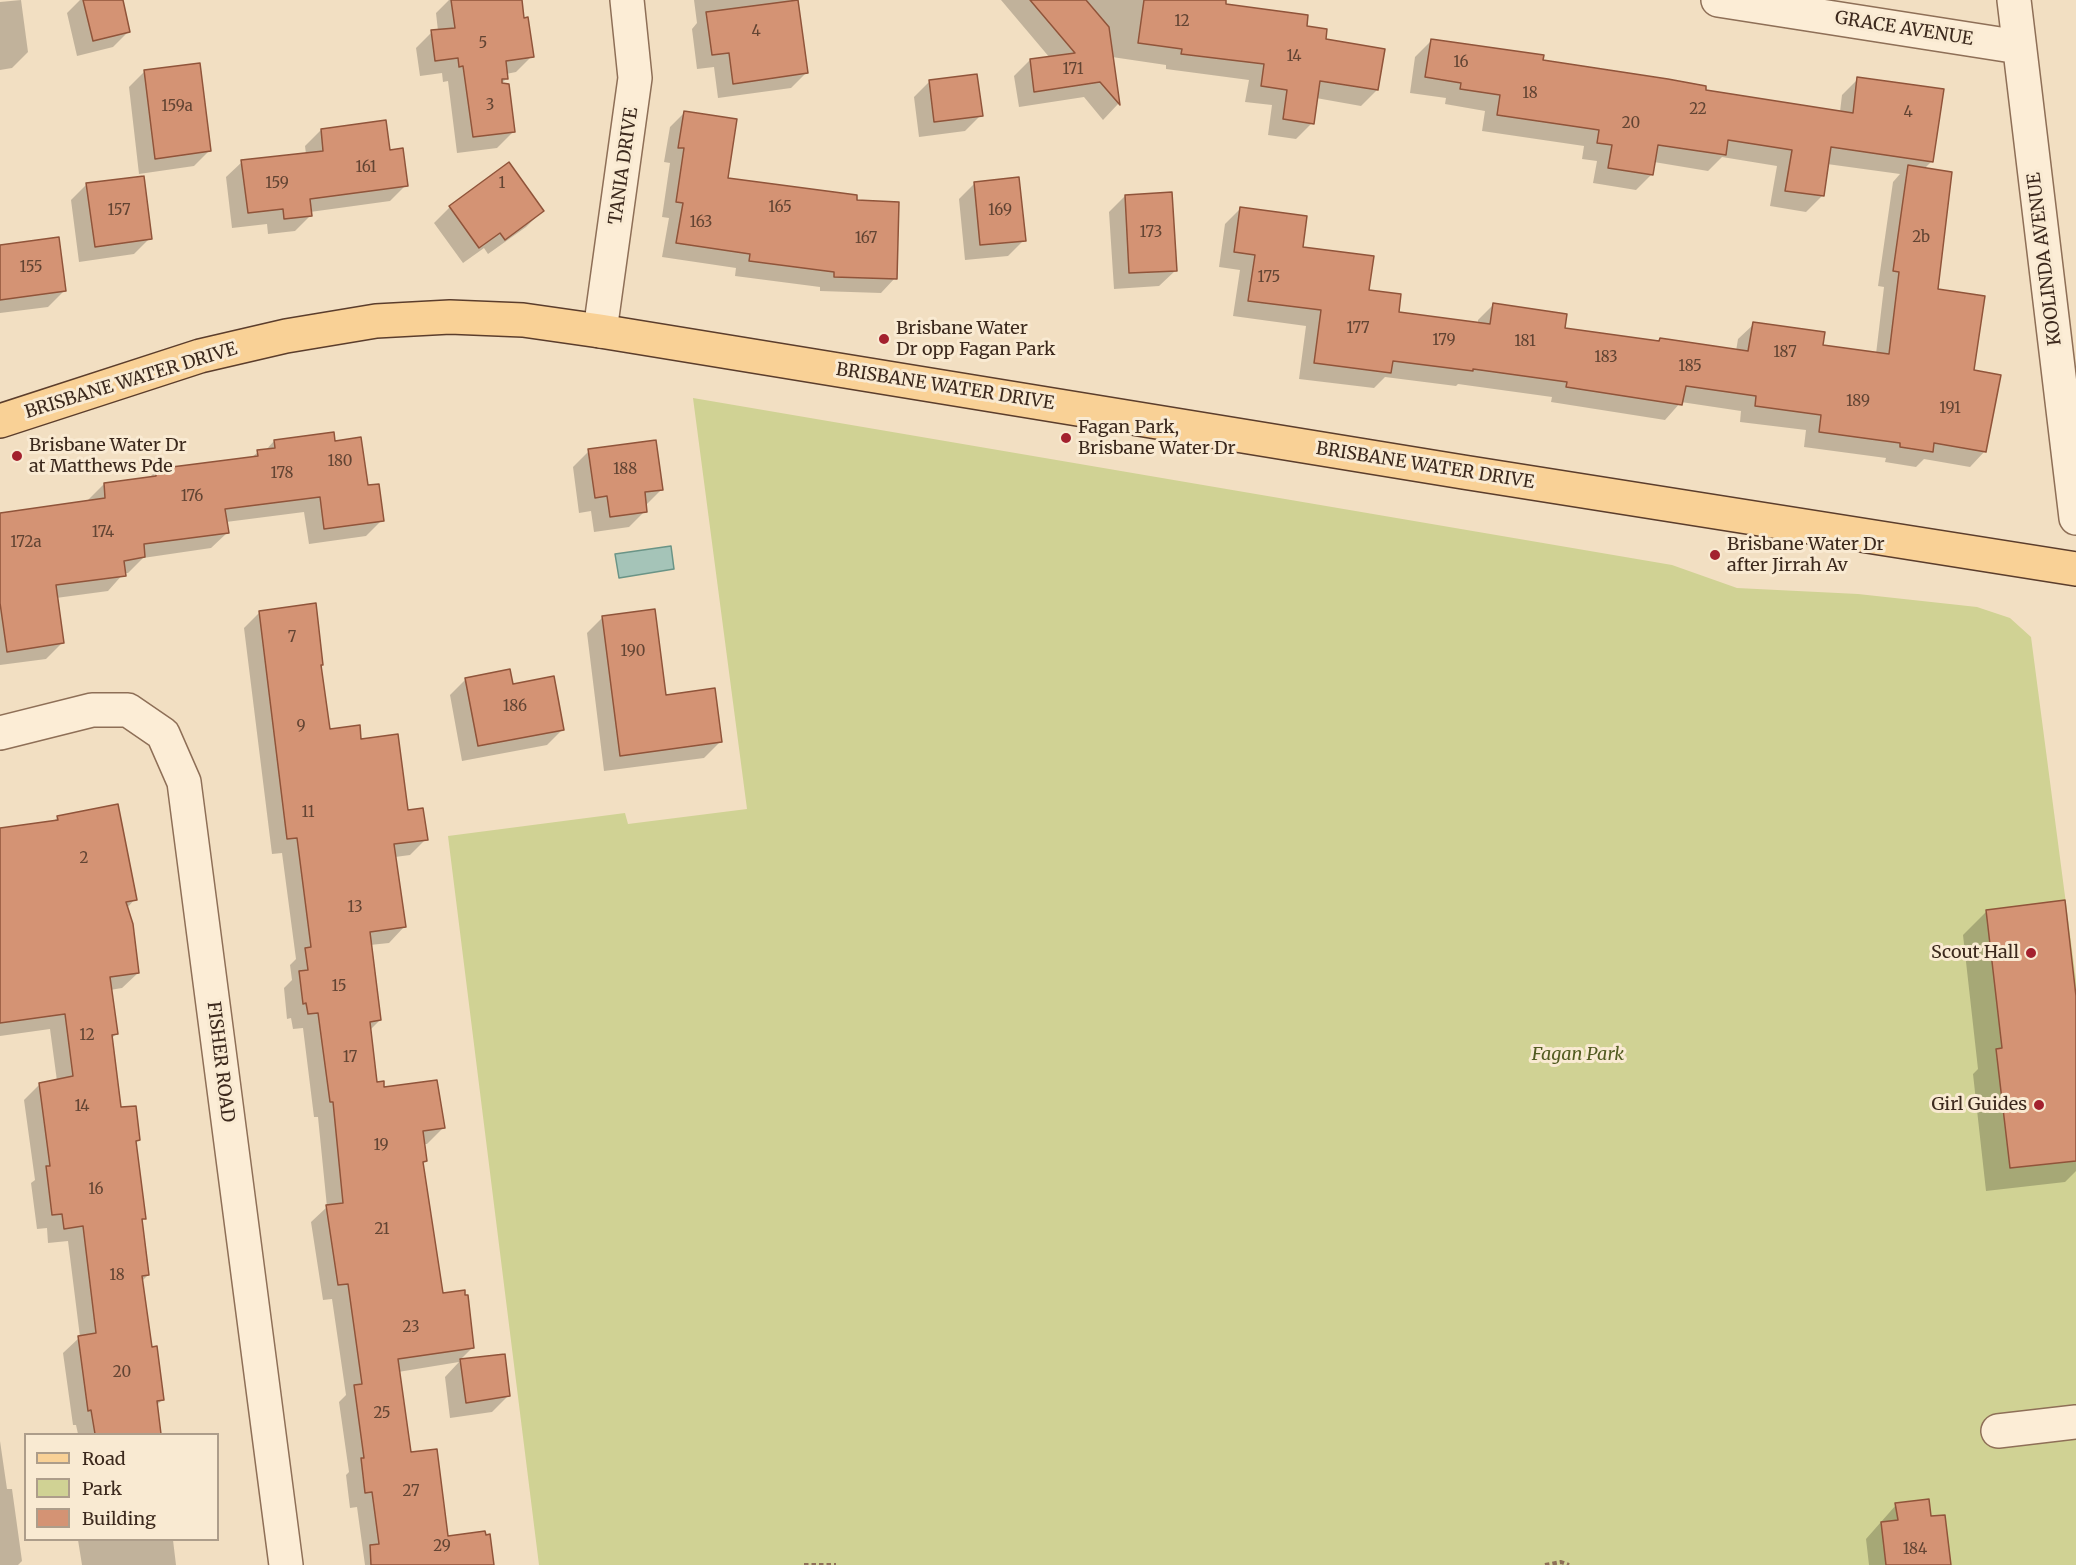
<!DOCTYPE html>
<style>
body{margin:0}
#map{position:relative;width:2076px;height:1565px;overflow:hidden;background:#f2dfc2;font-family:Merriweather,serif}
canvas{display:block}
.legend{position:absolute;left:24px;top:1433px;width:195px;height:108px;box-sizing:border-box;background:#f9ead2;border:2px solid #ad9d8a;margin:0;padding:8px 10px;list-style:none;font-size:18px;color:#3c291d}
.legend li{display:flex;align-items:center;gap:12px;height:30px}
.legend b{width:30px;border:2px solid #ad9d8a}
</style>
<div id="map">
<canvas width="2076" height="1565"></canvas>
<ul class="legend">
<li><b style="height:8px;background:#f9d196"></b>Road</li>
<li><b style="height:16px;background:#d0d294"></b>Park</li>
<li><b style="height:16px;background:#d49374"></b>Building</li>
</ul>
</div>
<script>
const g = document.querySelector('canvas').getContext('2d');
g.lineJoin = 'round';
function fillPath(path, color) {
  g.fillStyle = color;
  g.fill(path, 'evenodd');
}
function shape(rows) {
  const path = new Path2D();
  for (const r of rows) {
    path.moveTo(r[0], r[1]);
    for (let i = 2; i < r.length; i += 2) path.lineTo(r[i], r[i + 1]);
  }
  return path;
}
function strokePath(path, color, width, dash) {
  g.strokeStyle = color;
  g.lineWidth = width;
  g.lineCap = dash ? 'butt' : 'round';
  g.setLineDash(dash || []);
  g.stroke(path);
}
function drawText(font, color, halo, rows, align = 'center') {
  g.font = font + ' Merriweather,serif';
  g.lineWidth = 6;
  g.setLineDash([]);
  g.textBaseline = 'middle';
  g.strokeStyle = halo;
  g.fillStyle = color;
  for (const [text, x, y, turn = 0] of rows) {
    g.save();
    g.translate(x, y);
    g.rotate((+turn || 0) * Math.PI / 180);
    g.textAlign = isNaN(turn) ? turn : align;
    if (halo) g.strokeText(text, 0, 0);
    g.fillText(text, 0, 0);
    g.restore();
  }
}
fillPath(shape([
 [693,398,1672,565,1737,588,1858,594,1977,607,2010,618,2031,637,2076,980,2076,1565,539,1565,448,836,625,813,628,824,747,809]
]), '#d0d294');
const water = shape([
 [671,546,674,569,619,578,615,554,671,546]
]);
fillPath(water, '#a5c4b8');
strokePath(water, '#6a9486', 1.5);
fillPath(shape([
 [21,0,28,52,12,68,0,70,0,2],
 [80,0,121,0,129,31,113,47,77,56,67,13],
 [449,0,520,0,523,19,532,56,516,72,506,74,507,78,501,84,513,132,497,148,457,153,448,81,443,82,442,73,420,76,416,48,432,32,438,31,436,13],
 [694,0,795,0,806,73,791,88,718,98,714,67,697,69,692,29,697,23],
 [1001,0,1219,0,1224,6,1305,27,1324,40,1377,90,1361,106,1316,98,1312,123,1296,139,1268,135,1272,105,1245,102,1249,80,1166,69,1166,65,1112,57,1118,104,1103,120,1084,97,1019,107,1014,76,1030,60,1050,58],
 [1431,41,1704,91,1840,112,1842,95,1858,79,1932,161,1924,169,1936,290,1972,371,1985,451,1970,467,1924,459,1916,467,1885,462,1886,458,1804,447,1806,430,1740,422,1741,411,1681,402,1665,420,1551,402,1552,397,1458,384,1456,386,1385,377,1374,388,1299,379,1306,326,1233,316,1240,270,1219,267,1225,224,1241,208,1368,292,1397,313,1478,324,1478,320,1494,304,1563,329,1657,343,1660,339,1736,351,1738,339,1754,324,1821,347,1876,354,1884,287,1878,286,1893,182,1900,174,1827,164,1822,196,1806,212,1770,206,1777,166,1722,157,1708,171,1654,162,1652,174,1636,190,1593,183,1597,161,1582,159,1584,146,1482,131,1485,111,1445,104,1446,98,1410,93,1415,57],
 [145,71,210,150,194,166,139,174,129,87],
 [930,81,981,115,965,131,919,137,914,97],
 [685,112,727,179,855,202,895,278,881,293,820,291,820,287,735,276,736,268,662,257,669,218,662,217,670,163,664,162,670,127],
 [321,130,389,151,406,185,390,201,310,212,311,215,295,231,268,234,267,224,232,228,226,177,242,162,306,154,305,146],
 [975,183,1024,240,1008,256,965,260,959,199],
 [87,184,150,238,134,254,79,262,71,200],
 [1125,196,1175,271,1159,286,1114,289,1109,212],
 [450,207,542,211,526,227,488,254,484,248,463,263,434,223],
 [0,246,64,291,48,307,0,313],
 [274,441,334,442,367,487,382,520,366,536,309,544,304,512,226,522,227,533,211,548,143,558,128,573,124,573,108,591,56,598,62,643,46,659,0,665,0,515,89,502,88,500,104,484,149,478,156,471,251,458,258,452,265,451],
 [589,451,661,490,645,506,645,511,629,527,594,532,591,511,579,513,573,467],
 [260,612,322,664,320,667,328,731,360,740,426,839,410,855,395,857,404,927,389,943,370,945,380,1020,370,1030,376,1084,443,1128,427,1144,423,1144,425,1161,422,1164,441,1295,473,1347,459,1361,503,1355,508,1396,492,1412,450,1418,445,1377,459,1362,398,1372,409,1454,447,1538,493,1565,365,1565,357,1507,350,1508,346,1475,349,1472,339,1402,346,1395,332,1299,323,1300,311,1222,327,1207,318,1117,314,1117,303,1028,293,1029,291,1018,287,1019,284,988,292,980,290,965,296,959,282,853,272,854,244,628],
 [603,617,664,697,720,742,704,758,604,771,587,633],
 [466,679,511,686,563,729,547,745,462,761,450,695],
 [58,817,135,899,127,908,138,973,122,988,110,990,116,1034,111,1039,120,1109,139,1140,135,1143,144,1218,141,1221,148,1275,142,1281,150,1348,163,1399,156,1406,159,1434,78,1434,76,1425,73,1425,63,1353,80,1337,68,1241,48,1243,47,1228,37,1229,31,1183,35,1180,24,1100,40,1084,57,1081,50,1029,0,1036,0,829,53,822],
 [1987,911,2076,1043,2076,1171,2065,1182,1986,1191,1973,1074,1978,1069,1963,935],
 [0,1441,7,1489,12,1489,22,1561,18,1565,0,1565],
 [1896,1505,1930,1518,1950,1565,1869,1565,1866,1539],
 [78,1540,173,1540,176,1565,82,1565]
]), '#0003');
const building = shape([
 [83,0,123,0,130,32,93,41,83,0],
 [451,0,522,0,524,18,528,17,534,57,506,61,508,79,502,79,502,83,509,84,515,132,473,137,463,66,459,67,458,58,435,61,431,30,455,28,451,0],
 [798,0,808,73,733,84,729,53,712,55,706,12,798,0],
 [1030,0,1086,0,1109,27,1120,105,1100,82,1034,92,1030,59,1075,53,1030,0],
 [1144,0,1226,0,1226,4,1308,15,1307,26,1327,29,1326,39,1385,49,1378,90,1320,81,1314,124,1283,119,1287,90,1261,86,1264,64,1181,54,1182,49,1138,43,1144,0],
 [1431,39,1544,55,1543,60,1668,79,1706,86,1706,90,1853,113,1857,77,1944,89,1933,162,1831,147,1824,196,1785,191,1792,150,1728,140,1726,155,1658,145,1653,175,1608,168,1612,145,1597,143,1599,130,1497,115,1500,95,1460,89,1461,83,1425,77,1431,39],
 [200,63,211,151,155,159,144,70,200,63],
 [977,74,983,116,934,122,929,80,977,74],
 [684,111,737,119,728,178,857,195,857,200,899,202,897,279,834,277,834,272,749,261,750,254,676,243,683,203,676,202,684,148,678,148,684,111],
 [386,120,390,150,403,148,408,186,310,199,312,216,284,219,283,209,248,213,241,160,323,151,321,129,386,120],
 [509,162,544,211,505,240,500,233,479,248,449,206,509,162],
 [1908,165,1952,172,1938,289,1985,296,1974,370,2001,375,1986,452,1934,443,1933,452,1900,447,1900,443,1819,432,1821,415,1755,406,1756,396,1686,386,1682,405,1566,387,1567,382,1473,369,1473,371,1393,361,1391,373,1314,363,1321,310,1248,301,1255,255,1234,252,1240,207,1307,216,1303,247,1374,256,1369,290,1401,294,1399,312,1490,324,1493,303,1567,314,1565,328,1659,341,1660,338,1748,351,1753,322,1825,332,1823,345,1889,354,1899,272,1893,271,1908,165],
 [144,176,152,239,95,247,86,183,144,176],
 [1019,177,1026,241,980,245,974,182,1019,177],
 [1172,192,1177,271,1129,273,1125,195,1172,192],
 [59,237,66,291,0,300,0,245,59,237],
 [334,432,335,441,361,437,368,485,379,484,384,521,324,529,320,497,225,509,229,533,144,544,145,557,124,561,126,576,56,585,64,643,7,652,0,603,0,513,105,498,104,483,156,476,156,469,258,456,257,450,275,448,274,440,334,432],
 [656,440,663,490,645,492,647,512,610,517,607,496,595,498,588,449,656,440],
 [316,603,323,665,321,665,330,729,360,725,361,739,398,734,408,810,423,808,428,840,394,844,406,927,370,932,381,1020,370,1022,377,1082,384,1081,384,1087,437,1080,445,1128,423,1131,427,1161,423,1162,443,1293,465,1290,465,1295,468,1295,474,1348,398,1359,411,1452,437,1449,448,1536,485,1531,486,1535,490,1534,494,1565,371,1565,370,1545,379,1544,372,1492,365,1493,361,1458,364,1458,354,1385,362,1384,348,1284,338,1285,326,1205,343,1203,333,1102,330,1102,318,1013,308,1014,306,1003,303,1004,299,971,308,970,305,948,311,947,297,838,287,839,259,611,316,603],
 [655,609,666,695,715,688,722,742,620,756,602,616,655,609],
 [510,669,513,684,554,676,564,730,478,746,465,678,510,669],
 [118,804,137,900,126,902,133,924,139,973,110,977,118,1034,112,1035,121,1107,136,1106,140,1140,136,1141,146,1219,142,1219,149,1275,142,1276,152,1347,157,1346,164,1400,157,1401,161,1434,95,1434,91,1410,88,1411,78,1336,96,1333,83,1226,64,1229,62,1214,52,1215,46,1166,50,1166,39,1083,73,1076,65,1014,0,1023,0,828,58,820,57,816,118,804],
 [2065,900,2076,996,2076,1161,2010,1168,1996,1049,2002,1048,1986,910,2065,900],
 [505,1354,510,1396,466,1403,460,1359,505,1354],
 [1929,1499,1931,1516,1945,1515,1951,1565,1886,1565,1881,1522,1898,1520,1895,1503,1929,1499]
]);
fillPath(building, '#d49374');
strokePath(building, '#90543a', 1.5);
const minor = shape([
 [1718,0,2019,47],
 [2014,0,2076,518],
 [600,331,635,78,627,0],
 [0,733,92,710,128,710,163,734,184,782,286,1565],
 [1998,1431,2076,1422]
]);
const major = shape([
 [0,421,200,356,286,336,376,321,450,317,523,320,600,331,1463,472,2076,569]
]);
strokePath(minor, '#8e6f57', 36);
strokePath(major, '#5b3d2c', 36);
strokePath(shape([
 [804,1565,836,1565],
 [1545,1565,1561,1562,1569,1565]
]), '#8e6f57', 4, [4.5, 3]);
strokePath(minor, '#fcedd6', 33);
strokePath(major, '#f9d196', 33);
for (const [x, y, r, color] of [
 [884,339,6,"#a3212e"],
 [1066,438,6,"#a3212e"],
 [17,456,6,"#a3212e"],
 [1715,555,6,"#a3212e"],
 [2031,953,6,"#a3212e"],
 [2039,1105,6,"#a3212e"]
]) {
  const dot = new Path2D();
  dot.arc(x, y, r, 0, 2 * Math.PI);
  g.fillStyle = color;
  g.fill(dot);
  strokePath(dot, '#f9ead2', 2);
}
drawText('15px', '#624433', null, [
 ["12",1182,22],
 ["4",756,32],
 ["5",483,44],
 ["14",1294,57],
 ["16",1461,63],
 ["171",1073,70],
 ["18",1530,94],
 ["3",490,106],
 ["159a",177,107],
 ["22",1698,110],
 ["4",1908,113],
 ["20",1631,124],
 ["161",366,168],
 ["159",277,184],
 ["1",502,184],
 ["165",780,208],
 ["157",119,211],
 ["169",1000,211],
 ["163",701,223],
 ["173",1151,233],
 ["2b",1921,238],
 ["167",866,239],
 ["155",31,268],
 ["175",1269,278],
 ["177",1358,329],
 ["179",1444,341],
 ["181",1525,342],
 ["187",1785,353],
 ["183",1606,358],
 ["185",1690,367],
 ["189",1858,402],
 ["191",1950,409],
 ["180",340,462],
 ["188",625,470],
 ["178",282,474],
 ["176",192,497],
 ["174",103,533],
 ["172a",26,543],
 ["7",292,638],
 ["190",633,652],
 ["186",515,707],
 ["9",301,727],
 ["11",308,813],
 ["2",84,859],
 ["13",355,908],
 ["15",339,987],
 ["12",87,1036],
 ["17",350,1058],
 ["14",82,1107],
 ["19",381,1146],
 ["16",96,1190],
 ["21",382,1230],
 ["18",117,1276],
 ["23",411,1328],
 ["20",122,1373],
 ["25",382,1414],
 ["27",411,1492],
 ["29",442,1547],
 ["184",1915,1550]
]);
drawText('18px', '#3c291d', '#f9ead2', [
 ["GRACE AVENUE",1904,29,9],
 ["TANIA DRIVE",624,166,-82],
 ["KOOLINDA AVENUE",2045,259,-97],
 ["BRISBANE WATER DRIVE",131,381,-17],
 ["BRISBANE WATER DRIVE",945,387,9],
 ["BRISBANE WATER DRIVE",1425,466,9],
 ["FISHER ROAD",220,1062,83]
]);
drawText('18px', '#3c291d', '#f9ead2', [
 ["Brisbane Water",896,329],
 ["Dr opp Fagan Park",896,350],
 ["Fagan Park,",1078,428],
 ["Brisbane Water Dr",1078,449],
 ["Brisbane Water Dr",29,446],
 ["at Matthews Pde",29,467],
 ["Brisbane Water Dr",1727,545],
 ["after Jirrah Av",1727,566],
 ["Scout Hall",2019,953,"right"],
 ["Girl Guides",2027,1105,"right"]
], 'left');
drawText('italic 18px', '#525b21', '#f9ead2', [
 ["Fagan Park",1578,1055]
]);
</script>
